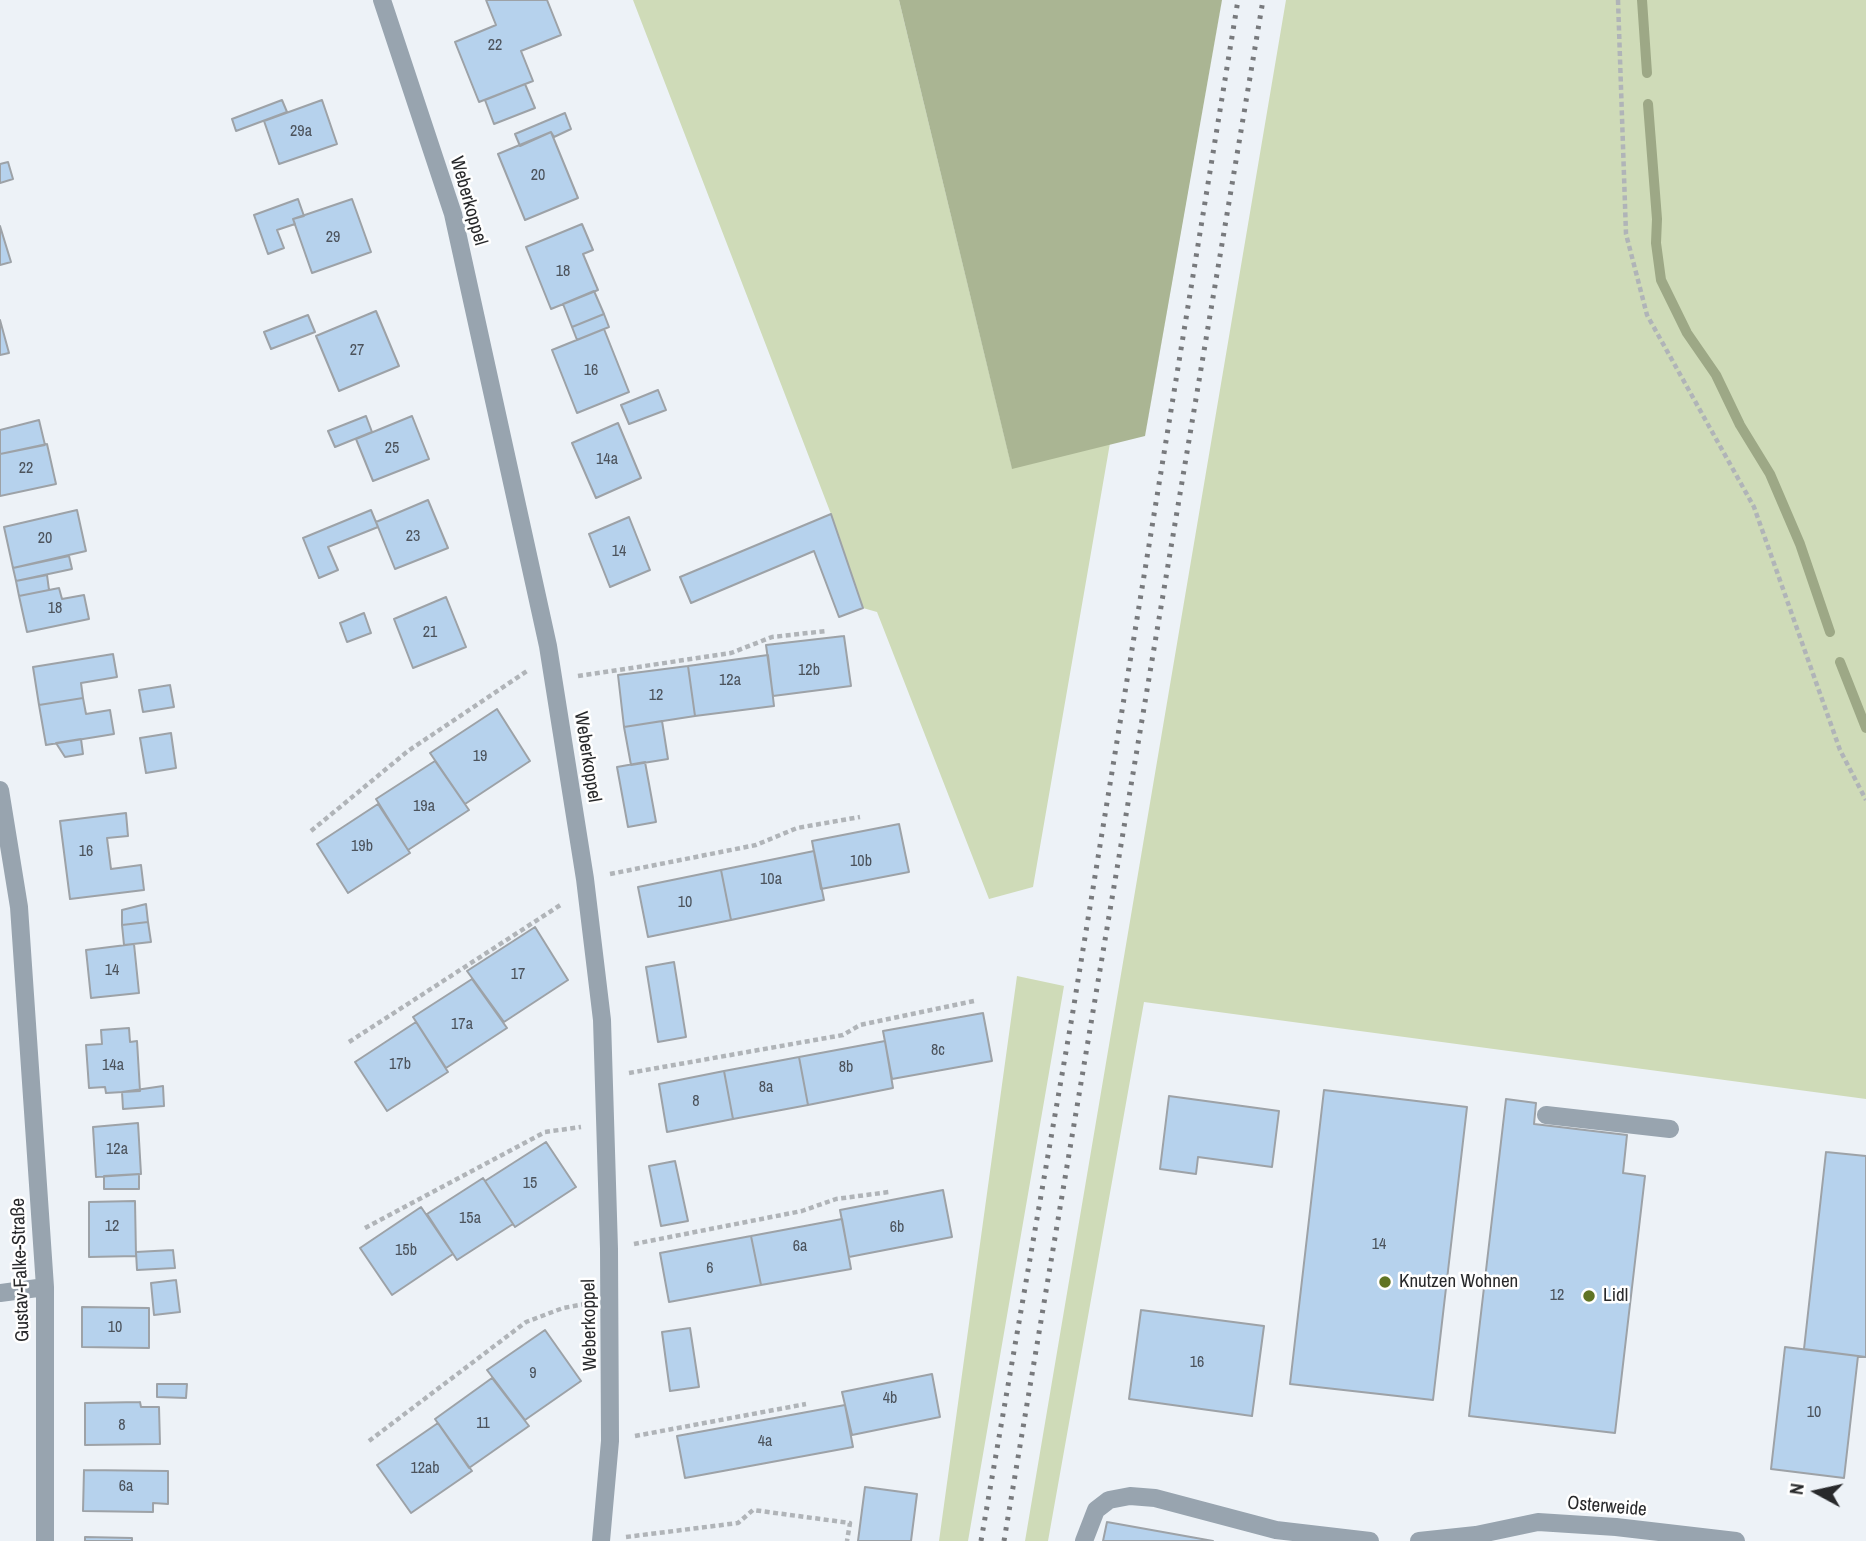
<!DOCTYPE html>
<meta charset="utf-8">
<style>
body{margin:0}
#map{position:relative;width:1866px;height:1541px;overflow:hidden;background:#edf2f7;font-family:"Archivo Narrow",sans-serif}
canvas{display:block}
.north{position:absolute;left:1782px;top:1457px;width:70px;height:70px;-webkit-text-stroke:5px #fff;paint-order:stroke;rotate:278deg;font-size:19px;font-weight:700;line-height:28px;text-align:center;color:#28292b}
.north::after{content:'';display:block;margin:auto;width:24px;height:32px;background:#28292b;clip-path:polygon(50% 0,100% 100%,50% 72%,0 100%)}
</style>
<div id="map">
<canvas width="1866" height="1541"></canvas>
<div class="north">N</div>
</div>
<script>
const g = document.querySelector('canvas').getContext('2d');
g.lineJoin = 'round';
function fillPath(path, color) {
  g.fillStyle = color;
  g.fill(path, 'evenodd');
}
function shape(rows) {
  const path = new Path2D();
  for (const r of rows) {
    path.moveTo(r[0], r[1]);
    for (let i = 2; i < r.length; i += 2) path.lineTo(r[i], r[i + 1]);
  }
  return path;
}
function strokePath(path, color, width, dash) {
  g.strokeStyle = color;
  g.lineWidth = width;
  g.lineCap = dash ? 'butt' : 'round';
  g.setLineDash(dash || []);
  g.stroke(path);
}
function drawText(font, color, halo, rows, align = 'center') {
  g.font = font + ' "Archivo Narrow",sans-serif';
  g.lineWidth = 5;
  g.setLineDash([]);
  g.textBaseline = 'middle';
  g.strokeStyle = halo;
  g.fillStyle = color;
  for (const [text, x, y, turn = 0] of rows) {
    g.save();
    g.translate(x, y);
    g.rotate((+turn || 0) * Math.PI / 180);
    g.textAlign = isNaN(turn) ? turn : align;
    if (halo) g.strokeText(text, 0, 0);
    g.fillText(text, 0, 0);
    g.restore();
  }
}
fillPath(shape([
 [633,0,899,0,1012,468,1110,443,1033,887,989,899,877,612,863,608,831,514],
 [1286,0,1866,0,1866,1099,1144,1002,1048,1541,1025,1541],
 [1017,976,1064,986,968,1541,939,1541]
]), '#cfdbb8');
fillPath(shape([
 [899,0,1222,0,1145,436,1012,469]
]), '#aab593');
strokePath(shape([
 [1642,0,1647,73],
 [1648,104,1657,219,1656,243,1661,280,1687,333,1716,375,1740,425,1770,474,1800,544,1830,632],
 [1840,662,1866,728]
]), '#9da886', 10);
const building = shape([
 [486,0,547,0,561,35,521,51,533,81,479,102,455,42,496,25,486,0],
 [525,84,535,108,494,124,485,100,525,84],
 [282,100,287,112,236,131,232,119,282,100],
 [322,100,337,144,279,164,264,121,322,100],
 [565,113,571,129,554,137,551,132,520,146,515,134,565,113],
 [551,132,578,198,525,220,498,154,551,132],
 [8,162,13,179,0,183,0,164,8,162],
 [298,199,304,216,293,219,295,224,277,230,284,248,268,254,254,215,298,199],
 [352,199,371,252,312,273,293,219,352,199],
 [582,224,593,250,583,254,598,290,551,309,526,247,582,224],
 [0,226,11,262,0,265,0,226],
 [594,291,604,314,572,327,563,304,594,291],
 [376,311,399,366,339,391,316,336,376,311],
 [604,314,609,327,577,340,572,327,604,314],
 [308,315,315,332,271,349,264,332,308,315],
 [0,320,9,353,0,355,0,320],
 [604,329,629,392,577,413,552,350,604,329],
 [658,390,666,410,629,424,621,405,658,390],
 [366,416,372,432,335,447,328,431,366,416],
 [412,416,429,459,373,481,356,439,412,416],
 [39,420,45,445,0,454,0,430,39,420],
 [618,423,641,478,596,498,572,443,618,423],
 [47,444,56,484,0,496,0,454,47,444],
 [428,500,448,548,395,569,376,522,428,500],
 [77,510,86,551,13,568,4,527,77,510],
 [371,510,378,527,328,547,338,570,319,578,303,538,371,510],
 [831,514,863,608,839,617,814,551,691,603,680,577,831,514],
 [629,517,650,570,610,587,589,534,629,517],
 [69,556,72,569,16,581,13,568,69,556],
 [47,575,49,590,19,596,16,581,47,575],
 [59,588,62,599,84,595,89,619,27,632,19,596,59,588],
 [446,597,466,647,413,668,394,619,446,597],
 [364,613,371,633,347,642,340,623,364,613],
 [844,636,851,686,773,696,766,645,844,636],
 [113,654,117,677,81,683,83,698,39,705,33,667,113,654],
 [768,655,774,706,695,716,688,666,768,655],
 [688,666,695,716,624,727,618,675,688,666],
 [170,685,174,707,143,712,139,690,170,685],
 [83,698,86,714,110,710,114,734,46,745,39,705,83,698],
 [497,709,530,761,465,804,430,753,497,709],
 [662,721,668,759,631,765,624,727,662,721],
 [171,733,176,768,146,773,140,738,171,733],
 [81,739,83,754,65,757,56,743,81,739],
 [435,761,469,810,408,850,376,799,435,761],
 [645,762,656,822,628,827,617,767,645,762],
 [378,804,410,853,348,893,317,844,378,804],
 [126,813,128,836,107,838,111,869,141,865,144,890,70,899,60,821,126,813],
 [899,824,909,872,821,889,812,841,899,824],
 [814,851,824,900,731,920,721,870,814,851],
 [721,870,731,920,648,937,638,887,721,870],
 [146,904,148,922,122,925,122,910,146,904],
 [148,922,151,942,124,945,122,925,148,922],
 [535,927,568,980,504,1022,467,971,535,927],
 [134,944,139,993,91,998,86,950,134,944],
 [674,962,686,1037,658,1042,646,967,674,962],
 [472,979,507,1028,446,1068,413,1017,472,979],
 [983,1013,992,1061,892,1079,883,1031,983,1013],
 [416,1022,448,1072,387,1111,355,1062,416,1022],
 [129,1028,130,1042,137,1041,140,1091,106,1093,105,1087,89,1088,86,1045,102,1044,101,1030,129,1028],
 [885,1041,893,1088,808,1105,799,1057,885,1041],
 [799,1057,808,1105,733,1119,724,1071,799,1057],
 [724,1071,733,1119,667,1132,659,1084,724,1071],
 [163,1086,164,1106,123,1109,122,1092,163,1086],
 [1324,1090,1467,1107,1433,1400,1290,1384,1324,1090],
 [1169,1096,1279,1111,1272,1167,1198,1157,1196,1174,1160,1169,1169,1096],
 [1506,1099,1536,1103,1534,1124,1627,1135,1623,1173,1645,1176,1615,1433,1469,1416,1506,1099],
 [138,1123,141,1174,96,1177,93,1127,138,1123],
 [546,1142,576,1187,515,1227,485,1181,546,1142],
 [1826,1152,1866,1156,1866,1357,1804,1349,1826,1152],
 [675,1161,688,1221,661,1226,649,1166,675,1161],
 [139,1174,139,1189,104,1189,104,1176,139,1174],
 [483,1178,513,1224,457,1260,427,1214,483,1178],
 [943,1190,952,1237,849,1257,840,1210,943,1190],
 [135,1201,136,1256,89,1257,89,1202,135,1201],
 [421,1207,453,1254,392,1295,360,1248,421,1207],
 [842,1219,851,1269,761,1285,751,1236,842,1219],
 [751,1236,761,1285,669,1302,660,1253,751,1236],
 [173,1250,175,1268,137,1270,136,1252,173,1250],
 [176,1280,180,1312,154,1315,151,1283,176,1280],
 [82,1307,149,1308,149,1348,82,1347,82,1307],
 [1141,1310,1264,1326,1252,1416,1129,1399,1141,1310],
 [690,1328,699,1387,670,1391,662,1332,690,1328],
 [545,1330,581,1381,525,1420,487,1370,545,1330],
 [1785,1347,1858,1356,1844,1478,1771,1469,1785,1347],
 [932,1374,940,1417,852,1435,842,1392,932,1374],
 [492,1378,529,1426,469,1468,435,1419,492,1378],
 [157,1384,187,1384,186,1398,157,1397,157,1384],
 [140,1402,141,1407,159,1407,160,1444,85,1445,85,1403,140,1402],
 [845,1405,853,1447,685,1478,677,1436,845,1405],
 [438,1423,472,1471,411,1513,377,1465,438,1423],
 [84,1470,168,1471,168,1504,153,1503,153,1512,83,1511,84,1470],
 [865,1487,917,1494,911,1541,858,1541,865,1487],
 [1107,1522,1213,1541,1103,1541,1107,1522],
 [85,1537,132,1538,132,1541,85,1541,85,1537]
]);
fillPath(building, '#b6d2ed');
strokePath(building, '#9da2a7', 2);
strokePath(shape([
 [1618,0,1626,234,1647,315,1754,507,1840,750,1866,800],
 [578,676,731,653,772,637,826,631],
 [311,831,408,751,527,671],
 [610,874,756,845,797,828,860,817],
 [349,1042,562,904],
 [629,1073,843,1035,860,1025,974,1001],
 [365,1228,545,1132,581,1127],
 [634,1244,802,1211,836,1199,889,1192],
 [635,1436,806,1404],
 [369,1441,526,1322,563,1308,585,1304],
 [626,1537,738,1523,753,1510,850,1523,847,1541]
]), '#b0b4b8', 4.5, [5, 3.5]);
strokePath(shape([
 [382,0,453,214,548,646,585,879,602,1020,609,1249,610,1441,601,1541],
 [0,790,19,907,45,1287,45,1541],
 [1546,1115,1670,1129],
 [0,1293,45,1287],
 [1084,1541,1096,1510,1109,1500,1130,1496,1155,1498,1276,1530,1370,1541],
 [1419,1541,1476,1535,1538,1522,1616,1527,1736,1541]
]), '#98a4af', 18);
strokePath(shape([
 [981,1541,1072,1017,1238,0],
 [1004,1541,1263,0]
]), '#787a7d', 5, [3.5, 7]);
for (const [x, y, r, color] of [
 [1385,1282,7,"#607424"],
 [1589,1296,7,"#607424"]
]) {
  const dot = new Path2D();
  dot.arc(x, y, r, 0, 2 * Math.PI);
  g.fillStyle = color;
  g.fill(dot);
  strokePath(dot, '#fff', 2.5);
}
drawText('16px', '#4c535c', null, [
 ["22",495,46],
 ["29a",301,132],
 ["20",538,176],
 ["29",333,238],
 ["18",563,272],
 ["27",357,351],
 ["16",591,371],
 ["25",392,449],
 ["14a",607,460],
 ["22",26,469],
 ["23",413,537],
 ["20",45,539],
 ["14",619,552],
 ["18",55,609],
 ["21",430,633],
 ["12b",809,671],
 ["12a",730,681],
 ["12",656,696],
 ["19",480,757],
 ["19a",424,807],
 ["19b",362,847],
 ["16",86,852],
 ["10b",861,862],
 ["10a",771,880],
 ["10",685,903],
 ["14",112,971],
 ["17",518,975],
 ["17a",462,1025],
 ["8c",938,1051],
 ["17b",400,1065],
 ["14a",113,1066],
 ["8b",846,1068],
 ["8a",766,1088],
 ["8",696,1102],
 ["12a",117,1150],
 ["15",530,1184],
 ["15a",470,1219],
 ["12",112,1227],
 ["6b",897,1228],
 ["14",1379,1245],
 ["6a",800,1247],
 ["15b",406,1251],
 ["6",710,1269],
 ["12",1557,1296],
 ["10",115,1328],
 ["16",1197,1363],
 ["9",533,1374],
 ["4b",890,1399],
 ["10",1814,1413],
 ["11",483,1424],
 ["8",122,1426],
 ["4a",765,1442],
 ["12ab",425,1469],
 ["6a",126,1487]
]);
drawText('19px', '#28292b', '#fff', [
 ["Weberkoppel",468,201,74],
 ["Weberkoppel",587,757,81],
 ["Gustav-Falke-Straße",21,1270,-92],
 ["Weberkoppel",590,1325,-91],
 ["Osterweide",1607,1507,5]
]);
drawText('19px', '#28292b', '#fff', [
 ["Knutzen Wohnen",1399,1282],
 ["Lidl",1603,1296]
], 'left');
</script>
